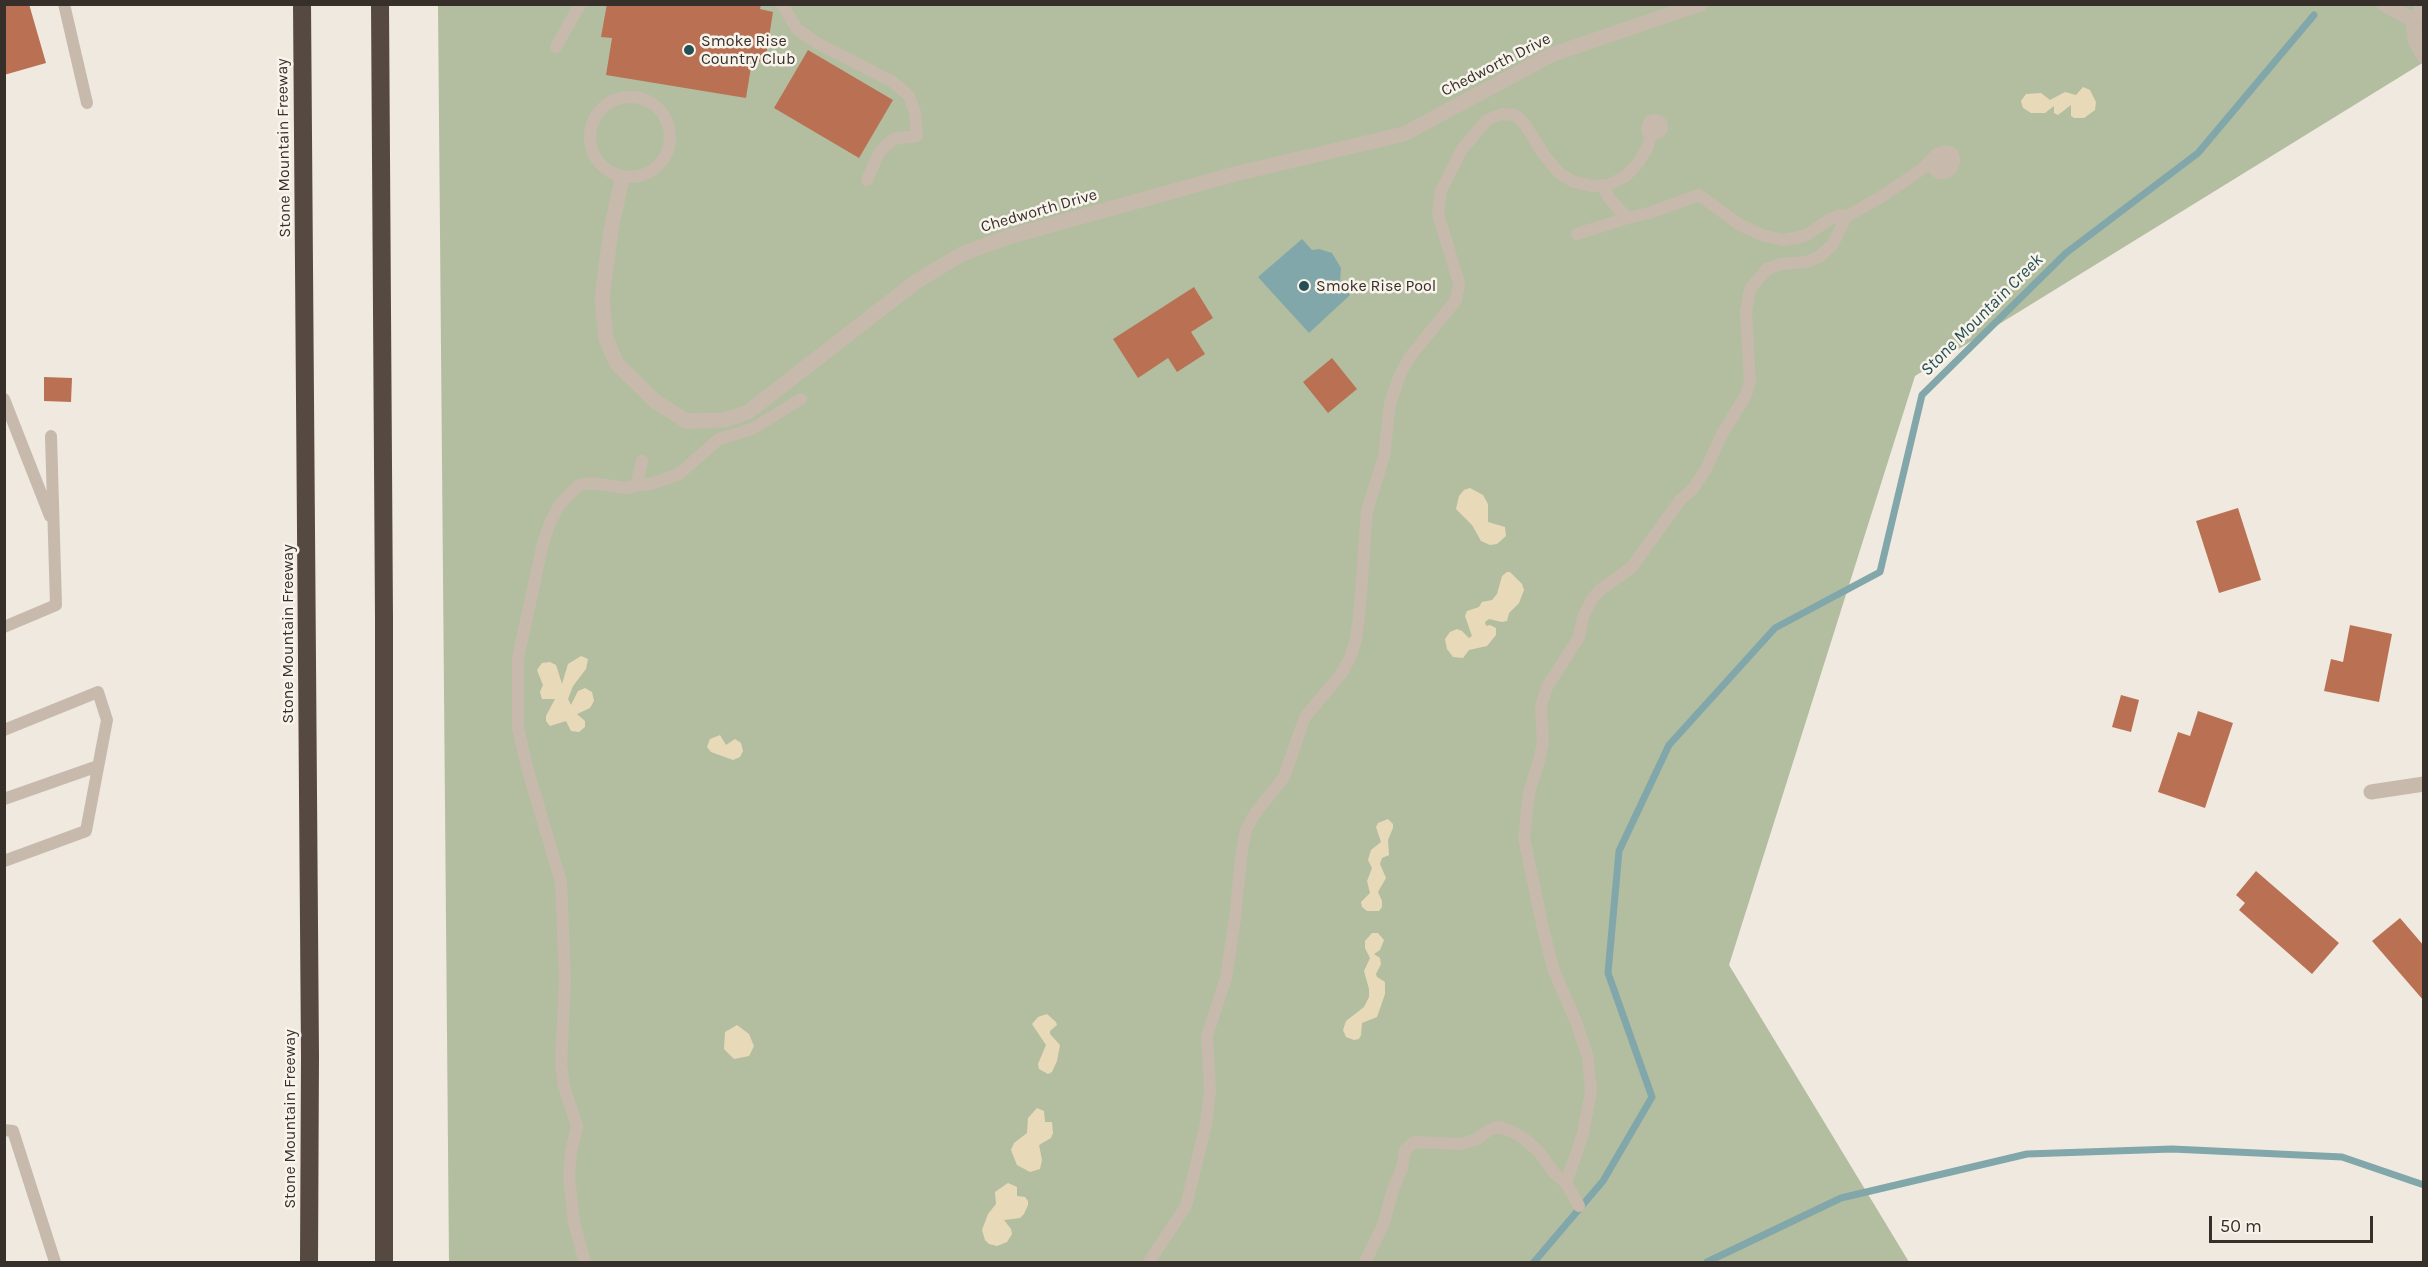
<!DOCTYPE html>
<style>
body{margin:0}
#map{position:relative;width:2428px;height:1267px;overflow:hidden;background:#f0e9df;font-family:Karla,sans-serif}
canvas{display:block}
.frame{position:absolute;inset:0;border:6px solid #362f2a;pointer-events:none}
.scale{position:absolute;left:2209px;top:1216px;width:164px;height:27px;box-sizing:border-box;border:3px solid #362f2a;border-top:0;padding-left:8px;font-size:18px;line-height:21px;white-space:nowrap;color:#362f2a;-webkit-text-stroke:4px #f8f3eb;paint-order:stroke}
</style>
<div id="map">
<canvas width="2428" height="1267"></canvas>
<div class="frame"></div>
<div class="scale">50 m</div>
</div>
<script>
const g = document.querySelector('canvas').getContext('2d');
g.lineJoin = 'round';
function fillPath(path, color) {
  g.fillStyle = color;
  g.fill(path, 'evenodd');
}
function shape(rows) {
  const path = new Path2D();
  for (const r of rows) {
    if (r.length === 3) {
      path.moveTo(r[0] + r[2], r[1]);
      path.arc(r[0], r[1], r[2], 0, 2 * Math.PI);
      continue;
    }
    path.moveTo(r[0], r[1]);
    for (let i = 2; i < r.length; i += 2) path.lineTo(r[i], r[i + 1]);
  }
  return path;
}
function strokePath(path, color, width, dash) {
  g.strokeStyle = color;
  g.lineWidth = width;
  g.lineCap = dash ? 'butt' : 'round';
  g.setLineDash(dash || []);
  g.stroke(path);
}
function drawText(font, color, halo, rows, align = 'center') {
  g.font = font + ' Karla,sans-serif';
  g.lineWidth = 5;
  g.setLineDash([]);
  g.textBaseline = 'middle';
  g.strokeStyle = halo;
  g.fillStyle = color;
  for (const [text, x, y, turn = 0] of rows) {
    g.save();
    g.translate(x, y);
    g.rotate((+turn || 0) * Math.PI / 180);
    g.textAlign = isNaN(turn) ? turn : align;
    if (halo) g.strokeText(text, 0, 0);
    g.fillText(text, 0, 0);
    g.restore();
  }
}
fillPath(shape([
 [2423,4,2424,62,1915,376,1729,965,1909,1262,449,1262,438,5]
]), '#b3bea0');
fillPath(shape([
 [2083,87,2090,90,2096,102,2095,110,2084,118,2074,118,2071,116,2071,105,2058,115,2054,113,2054,106,2045,113,2031,113,2023,108,2021,101,2026,94,2041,93,2050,100,2065,92,2076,95],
 [1470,488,1483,495,1488,504,1488,522,1505,527,1506,536,1497,544,1490,545,1481,541,1472,525,1456,509,1459,496,1464,490],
 [1507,572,1510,572,1522,584,1524,590,1519,603,1509,613,1507,621,1502,622,1489,619,1485,622,1486,626,1490,625,1496,628,1496,635,1487,646,1469,650,1463,658,1453,657,1447,649,1445,639,1450,632,1457,629,1462,631,1469,638,1472,636,1465,616,1467,611,1479,607,1482,602,1492,600,1497,594,1502,576],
 [581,656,588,659,586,669,573,686,568,699,571,705,578,691,585,688,592,692,594,701,590,708,577,714,585,721,585,727,579,732,571,731,566,721,550,726,546,721,546,716,555,699,542,699,540,692,543,685,537,670,542,663,550,662,556,665,562,684,568,664],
 [720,735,726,745,735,739,741,743,743,751,740,757,733,760,711,752,707,747,710,739],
 [1388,819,1393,824,1393,828,1388,840,1389,855,1382,858,1380,864,1386,878,1378,892,1382,901,1382,907,1379,911,1367,911,1362,907,1361,902,1370,893,1367,881,1372,868,1368,860,1371,850,1381,842,1376,827,1378,823],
 [1372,933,1378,933,1384,940,1380,950,1374,954,1380,958,1381,964,1376,974,1377,977,1385,982,1385,994,1377,1017,1362,1023,1361,1035,1359,1039,1354,1040,1346,1037,1343,1030,1346,1021,1364,1007,1369,997,1369,989,1364,971,1370,958,1365,948,1365,941],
 [1047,1014,1056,1022,1057,1025,1050,1031,1050,1034,1060,1045,1057,1061,1052,1072,1048,1074,1039,1069,1038,1064,1046,1045,1032,1024,1038,1017],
 [737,1025,749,1034,754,1046,749,1056,734,1059,724,1049,725,1032],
 [1037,1108,1044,1111,1045,1122,1052,1122,1053,1133,1051,1138,1039,1145,1042,1160,1040,1169,1030,1172,1017,1165,1011,1150,1014,1143,1027,1133,1028,1118],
 [1008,1183,1017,1187,1017,1196,1025,1197,1028,1201,1028,1205,1024,1214,1020,1218,1004,1220,1011,1229,1012,1234,1007,1242,997,1246,989,1244,985,1240,982,1230,988,1214,996,1204,995,1192]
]), '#e8dab9');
fillPath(shape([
 [1302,239,1312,250,1319,249,1332,253,1341,268,1340,283,1350,295,1309,333,1258,277]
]), '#81a7ab');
strokePath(shape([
 [1534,1262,1603,1181,1652,1097,1608,973,1619,851,1669,745,1775,628,1880,572,1922,395,2066,253,2198,153,2314,15],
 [1707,1262,1841,1198,2027,1154,2172,1149,2342,1157,2424,1185]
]), '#81a7ab', 7);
fillPath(shape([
 [4,4,29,4,46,63,4,75],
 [607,4,761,4,760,9,773,12,765,62,752,61,746,98,606,75,612,38,601,37],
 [808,50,893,100,859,158,774,108],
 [1194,287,1213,318,1191,332,1205,354,1177,372,1168,358,1138,378,1113,339],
 [1332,358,1357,389,1328,413,1303,382],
 [44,377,72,378,71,402,44,401],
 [2238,508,2261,580,2219,593,2196,521],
 [2350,625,2392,634,2379,702,2324,691,2331,659,2343,662],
 [2121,695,2139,700,2131,732,2112,727],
 [2198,711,2233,723,2205,808,2158,792,2178,732,2190,736],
 [2256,871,2339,943,2312,974,2239,910,2245,903,2236,895],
 [2400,918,2424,946,2424,1001,2372,941]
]), '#ba7153');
strokePath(shape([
 [64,4,87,103],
 [782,4,797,29,817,43,893,82,909,96,915,113,917,136,894,139,884,147,878,155,867,180],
 [556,47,580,4],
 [630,137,40],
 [1627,218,1649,213,1699,195,1740,225,1762,235,1783,240,1805,236,1830,219,1840,215,1846,217,1884,195,1922,169,1938,153,1947,151,1953,154,1954,161,1952,168,1946,173,1939,173,1934,169,1934,162,1940,157,1948,158,1950,166,1943,170,1938,166,1943,163],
 [1577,234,1627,218,1609,198,1602,185],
 [4,399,50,516],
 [636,486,654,483,679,474,719,439,752,429,801,399],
 [4,627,56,605,51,436],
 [4,730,98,692,107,720,86,831,4,861],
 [4,799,98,766],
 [4,1130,13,1131,55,1262],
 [1566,1183,1583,1134,1591,1091,1588,1058,1577,1024,1554,971,1544,933,1524,838,1529,793,1540,757,1543,741,1541,706,1547,687,1579,637,1583,617,1592,599,1600,590,1631,568,1681,499,1693,489,1706,469,1722,434,1746,395,1750,381,1746,312,1750,289,1767,269,1781,264,1806,262,1819,257,1833,244,1846,217],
 [585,1262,574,1223,569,1177,571,1152,577,1126,564,1087,561,1064,565,979,561,882,528,771,518,728,518,658,543,543,550,523,560,504,579,485,592,483,626,488,636,486,642,461],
 [1149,1262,1186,1206,1206,1124,1210,1090,1207,1036,1226,978,1235,918,1242,850,1246,830,1254,815,1284,777,1305,717,1341,674,1350,658,1356,640,1359,617,1367,511,1384,456,1390,404,1399,377,1409,358,1456,300,1459,283,1438,214,1441,191,1462,149,1487,120,1502,114,1515,115,1524,123,1544,155,1560,174,1574,182,1592,186,1608,185,1626,176,1639,162,1648,146,1650,137,1647,130,1650,121,1656,120,1661,123,1662,129,1658,133,1652,133,1652,125,1656,124,1656,128],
 [1365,1262,1384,1223,1392,1192,1402,1168,1405,1150,1414,1142,1461,1144,1477,1139,1489,1130,1499,1127,1513,1132,1526,1140,1540,1153,1554,1173,1566,1183,1579,1206]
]), '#c7baac', 12);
strokePath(shape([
 [2384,4,2413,20],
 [2424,7,2413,20,2415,40,2424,56],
 [622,178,611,230,602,298,606,339,617,364,655,401,686,421,725,420,748,412,917,281,962,254,1008,237,1235,174,1404,134,1551,55,1700,4],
 [2371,792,2424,784]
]), '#c7baac', 15);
strokePath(shape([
 [302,4,310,1056,309,1262],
 [380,4,384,617,384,1262]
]), '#564942', 18);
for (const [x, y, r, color] of [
 [689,50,6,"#244f54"],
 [1304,286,6,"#244f54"]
]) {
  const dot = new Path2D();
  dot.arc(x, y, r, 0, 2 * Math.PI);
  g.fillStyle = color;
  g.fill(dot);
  strokePath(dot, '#f8f3eb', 2);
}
drawText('16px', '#362f2a', '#f8f3eb', [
 ["Smoke Rise",701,41],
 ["Country Club",701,59],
 ["Smoke Rise Pool",1316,286]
], 'left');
drawText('16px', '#362f2a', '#f8f3eb', [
 ["Chedworth Drive",1496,65,-27],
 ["Stone Mountain Freeway",284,148,-91],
 ["Chedworth Drive",1039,211,-16],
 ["Stone Mountain Freeway",288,634,-90],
 ["Stone Mountain Freeway",290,1119,-90]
]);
drawText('italic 18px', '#244f54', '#f8f3eb', [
 ["Stone Mountain Creek",1982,315,-45]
]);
</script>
